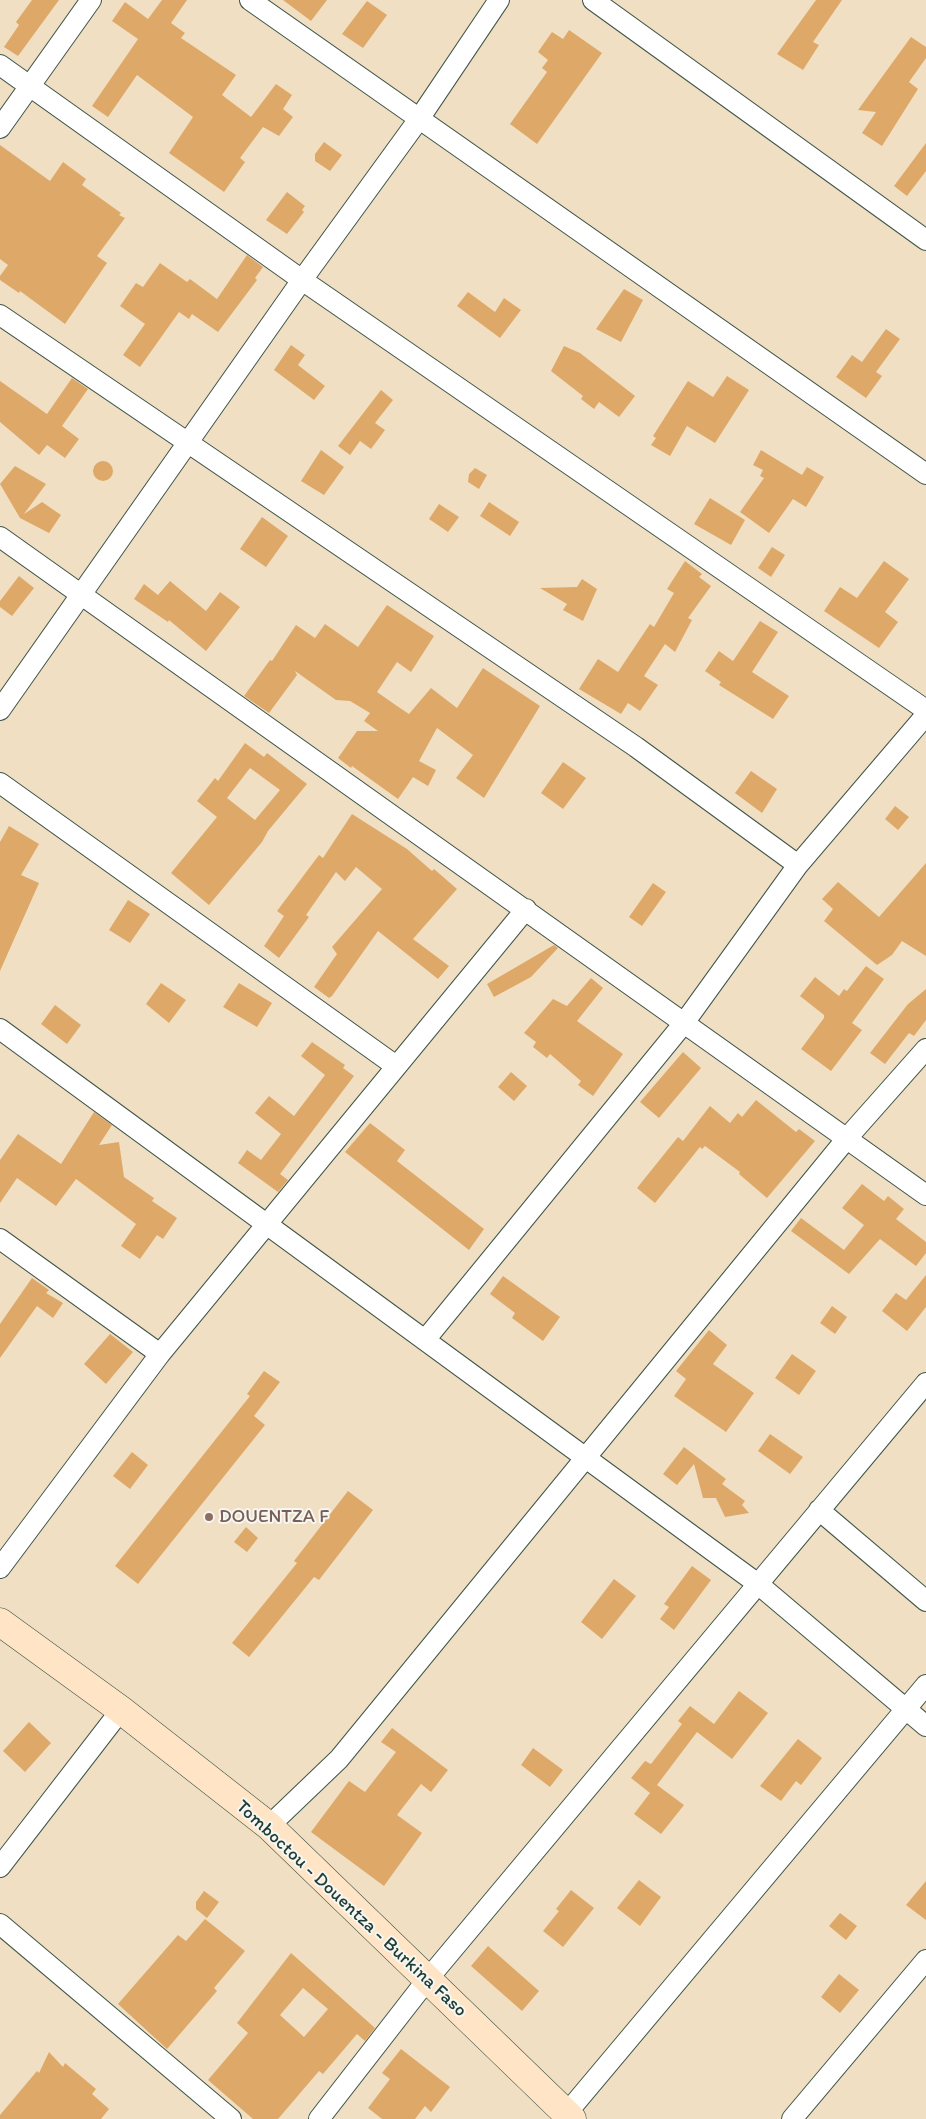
<!DOCTYPE html>
<style>
body{margin:0}
canvas{display:block;background:#f0dfc2}
</style>
<canvas width="926" height="2119"></canvas>
<script>
const g = document.querySelector('canvas').getContext('2d');
g.lineJoin = 'round';
function fillPath(path, color) {
  g.fillStyle = color;
  g.fill(path, 'evenodd');
}
function shape(rows) {
  const path = new Path2D();
  for (const r of rows) {
    if (r.length === 3) {
      path.moveTo(r[0] + r[2], r[1]);
      path.arc(r[0], r[1], r[2], 0, 2 * Math.PI);
      continue;
    }
    path.moveTo(r[0], r[1]);
    for (let i = 2; i < r.length; i += 2) path.lineTo(r[i], r[i + 1]);
  }
  return path;
}
function strokePath(path, color, width, dash) {
  g.strokeStyle = color;
  g.lineWidth = width;
  g.lineCap = dash ? 'butt' : 'round';
  g.setLineDash(dash || []);
  g.stroke(path);
}
function drawText(font, color, halo, rows, align = 'center') {
  g.font = font + ' Itim,sans-serif';
  g.lineWidth = 4;
  g.setLineDash([]);
  g.textBaseline = 'middle';
  g.strokeStyle = halo;
  g.fillStyle = color;
  for (const [text, x, y, turn = 0] of rows) {
    g.save();
    g.translate(x, y);
    g.rotate((+turn || 0) * Math.PI / 180);
    g.textAlign = isNaN(turn) ? turn : align;
    if (halo) g.strokeText(text, 0, 0);
    g.fillText(text, 0, 0);
    g.restore();
  }
}
fillPath(shape([
 [32,0,59,0,18,56,4,47,19,25,16,22],
 [162,0,187,0,171,23,185,33,181,38,236,75,222,95,251,117,276,84,292,95,283,109,293,117,279,136,263,127,240,158,245,162,224,192,169,153,193,117,137,75,108,117,92,106,138,39,112,21,125,2,148,19],
 [283,0,327,0,311,21],
 [816,0,842,0,813,42,819,45,803,70,777,54],
 [367,1,387,15,363,48,342,34],
 [569,30,602,53,537,144,510,124,547,72,542,68,548,60,538,52,552,32,563,39],
 [911,37,926,47,926,58,909,82,918,89,882,146,862,133,876,112,858,110],
 [324,142,342,155,330,171,315,161,315,154],
 [926,143,926,171,907,196,894,186],
 [0,145,50,181,63,162,86,179,82,185,121,213,119,215,125,218,97,256,107,263,65,324,20,291,19,293,0,280,0,276,8,265,0,259],
 [287,192,305,206,302,210,304,212,287,234,266,220],
 [247,255,263,267,255,278,257,280,218,332,192,314,189,319,179,312,140,367,123,355,145,324,120,306,136,283,143,287,160,263,187,282,190,279,217,299],
 [624,289,643,300,621,342,596,329],
 [468,292,495,312,504,298,521,310,500,338,457,306],
 [886,329,900,339,876,372,882,376,866,398,836,377,852,355,862,362],
 [291,345,305,355,298,365,325,386,314,400,274,370],
 [564,346,580,353,635,396,619,417,599,402,594,409,581,399,583,396,551,371],
 [727,376,749,390,715,443,687,426,670,456,651,445,656,438,653,436,688,381,713,397],
 [72,378,88,389,62,426,79,439,65,458,47,445,39,455,0,422,0,381,47,414],
 [381,390,393,400,375,423,385,430,371,449,360,441,350,455,338,446],
 [321,450,344,467,324,495,301,481],
 [761,450,802,475,807,467,824,477,806,507,793,499,769,533,740,512,764,478,760,476,763,470,753,465],
 [103,471,10],
 [15,466,46,484,24,514,42,502,61,515,49,533,20,518,0,484],
 [475,468,487,475,479,489,468,482,469,474],
 [710,498,745,520,731,545,694,524],
 [489,502,519,522,510,536,480,516],
 [439,504,459,517,448,532,429,519],
 [262,517,288,536,266,567,240,549],
 [772,547,785,555,771,577,758,568],
 [685,561,702,574,699,577,711,586,688,618,692,620,675,652,665,644,644,676,658,685,640,711,628,703,621,714,579,689,598,659,618,672,650,624,654,627,674,593,667,589],
 [884,561,909,579,885,612,898,622,879,648,824,611,840,587,857,598],
 [19,576,34,588,12,616,0,607,0,601],
 [582,579,597,589,583,621,563,610,567,604,540,588,577,587],
 [170,581,206,611,220,592,240,607,206,651,169,620,168,622,134,599,144,584,158,595],
 [387,605,434,636,411,672,397,662,377,692,397,706,409,714,431,688,457,708,483,668,540,706,484,798,456,778,473,755,437,728,419,761,436,770,428,786,413,777,398,799,352,766,351,768,338,758,357,731,378,731,364,721,370,713,350,701,336,700,295,671,297,675,269,713,244,696,270,660,272,661,296,625,315,638,325,624,358,647],
 [760,621,778,632,752,672,789,696,773,719,719,685,721,682,705,671,719,651,733,661],
 [245,743,264,757,267,753,307,784,268,831,262,842,209,905,171,873,217,817,197,801,215,778,218,781],
 [250,768,280,790,255,820,227,798],
 [563,762,586,778,563,809,541,793],
 [751,771,777,789,762,813,735,793],
 [895,806,909,817,898,830,885,819],
 [352,814,407,849,432,871,434,869,457,889,413,939,449,966,438,979,378,931,332,996,329,998,314,987,337,954,332,947,382,889,356,867,345,881,336,872,306,915,309,917,279,958,264,946,284,916,277,911,319,855,323,858],
 [9,826,39,844,21,875,39,883,0,971,0,842],
 [926,863,926,956,902,941,892,955,877,965,824,921,833,909,822,899,838,882,879,917],
 [653,883,666,892,642,926,629,917],
 [128,900,150,914,130,943,109,930],
 [554,945,558,948,531,977,494,997,487,984],
 [866,966,884,979,852,1023,862,1030,831,1071,801,1049,824,1018,824,1015,800,996,815,977,839,996,844,989,847,991],
 [591,978,603,988,577,1021,623,1054,593,1096,578,1085,581,1081,550,1054,547,1058,533,1047,536,1042,524,1033,553,999,567,1006],
 [161,983,186,1000,169,1023,146,1004],
 [239,983,272,1003,257,1027,223,1007],
 [926,989,926,1020,914,1036,909,1033,885,1064,870,1053,908,1004],
 [55,1005,81,1025,67,1044,41,1024],
 [312,1042,345,1065,343,1068,354,1076,280,1174,288,1180,278,1192,238,1163,247,1150,261,1160,281,1134,255,1113,269,1096,294,1116,325,1075,301,1056],
 [683,1052,701,1068,659,1118,640,1102],
 [511,1072,527,1086,514,1101,498,1087],
 [756,1100,796,1132,799,1129,815,1141,767,1198,739,1174,740,1172,705,1146,702,1149,700,1147,655,1203,637,1188,678,1137,683,1141,710,1106,730,1123,738,1113,742,1117],
 [94,1112,112,1125,99,1145,119,1142,124,1177,154,1198,152,1201,177,1218,163,1239,157,1235,140,1259,121,1246,136,1224,76,1179,56,1206,17,1178,0,1203,0,1160,18,1134,61,1164],
 [370,1123,405,1150,397,1161,484,1229,469,1250,345,1152],
 [862,1184,884,1201,888,1196,904,1209,896,1219,926,1242,926,1253,916,1266,880,1239,849,1274,791,1231,801,1218,844,1250,864,1225,842,1208],
 [926,1275,926,1307,907,1331,882,1311,896,1293,906,1300],
 [503,1276,560,1317,543,1341,512,1318,515,1313,490,1294],
 [32,1278,49,1290,46,1293,63,1303,53,1318,37,1306,0,1358,0,1324],
 [832,1306,847,1317,835,1334,820,1323],
 [709,1330,727,1345,713,1364,754,1393,726,1432,674,1396,686,1379,676,1371],
 [110,1334,133,1352,106,1384,84,1364],
 [792,1354,816,1371,799,1395,775,1378],
 [264,1371,280,1382,254,1416,265,1425,138,1584,115,1566,250,1396,247,1394],
 [770,1434,803,1457,790,1474,758,1451],
 [684,1447,726,1479,722,1484,745,1501,742,1505,749,1513,725,1517,716,1498,703,1498,694,1464,677,1485,663,1474],
 [132,1452,148,1465,130,1489,113,1476],
 [348,1491,373,1510,319,1580,314,1577,249,1657,232,1643,297,1563,294,1561],
 [246,1527,258,1538,247,1552,234,1542],
 [692,1566,711,1580,674,1630,660,1619,669,1607,664,1604],
 [614,1579,636,1596,602,1639,581,1622],
 [739,1691,768,1713,732,1759,697,1732,657,1785,684,1805,661,1834,634,1814,650,1793,631,1778,645,1761,651,1764,682,1724,678,1721,690,1706,714,1724],
 [29,1722,51,1743,25,1772,3,1751],
 [392,1728,448,1770,431,1792,421,1784,397,1815,422,1833,384,1886,311,1832,349,1781,365,1792,396,1752,381,1742],
 [798,1739,822,1758,801,1785,796,1781,781,1801,760,1786],
 [533,1748,563,1770,550,1787,521,1765],
 [639,1880,661,1897,640,1926,617,1908],
 [926,1881,926,1920,906,1905],
 [571,1890,594,1908,563,1947,543,1931,559,1911,556,1909],
 [204,1891,219,1902,207,1918,196,1909,196,1902],
 [840,1913,857,1926,846,1940,829,1926],
 [205,1919,245,1951,214,1988,217,1991,167,2049,118,2004,178,1935,186,1941],
 [488,1946,539,1991,522,2011,471,1966],
 [291,1953,375,2028,365,2041,357,2034,323,2074,319,2071,278,2119,253,2119,208,2080,248,2033,237,2023],
 [303,1988,328,2009,304,2037,280,2015],
 [839,1974,859,1990,840,2013,821,1997],
 [401,2049,450,2087,431,2112,425,2106,415,2119,382,2119,368,2108,390,2079,382,2073],
 [49,2052,63,2067,65,2063,96,2089,92,2094,109,2109,101,2119,0,2119,0,2115,37,2071,39,2073]
]), '#dea968');
const minor = shape([
 [250,0,926,474],
 [593,0,926,240],
 [0,65,302,280,926,710],
 [0,128,91,0],
 [0,315,636,747,798,865],
 [0,537,926,1195],
 [0,710,302,280,419,119,499,0],
 [0,783,396,1066],
 [0,1029,758,1584,926,1726],
 [0,1239,160,1354],
 [425,1340,684,1023,798,865,926,715],
 [819,1510,926,1601],
 [0,1568,160,1354,526,909],
 [269,1826,339,1759,848,1137,926,1049],
 [0,1867,121,1710],
 [0,1924,231,2119],
 [566,2114,926,1685],
 [319,2119,427,1980,926,1383],
 [792,2119,926,1960]
]);
const secondary = shape([
 [0,1622,121,1710,269,1826,572,2119]
]);
strokePath(minor, '#3e5549', 22);
strokePath(secondary, '#3e5549', 29);
strokePath(minor, '#fff', 20);
strokePath(secondary, '#ffe4c6', 28);
for (const [x, y, r, color] of [
 [209,1517,5,"#8d6e63"]
]) {
  const dot = new Path2D();
  dot.arc(x, y, r, 0, 2 * Math.PI);
  g.fillStyle = color;
  g.fill(dot);
  strokePath(dot, '#f6f6f2', 2);
}
drawText('19px', '#785e54', '#f6f6f2', [
 ["DOUENTZA F",219,1517]
], 'left');
drawText('19px', '#1f3d34', '#f6f6f2', [
 ["Tomboctou - Douentza - Burkina Faso",351,1909,43]
]);
</script>
